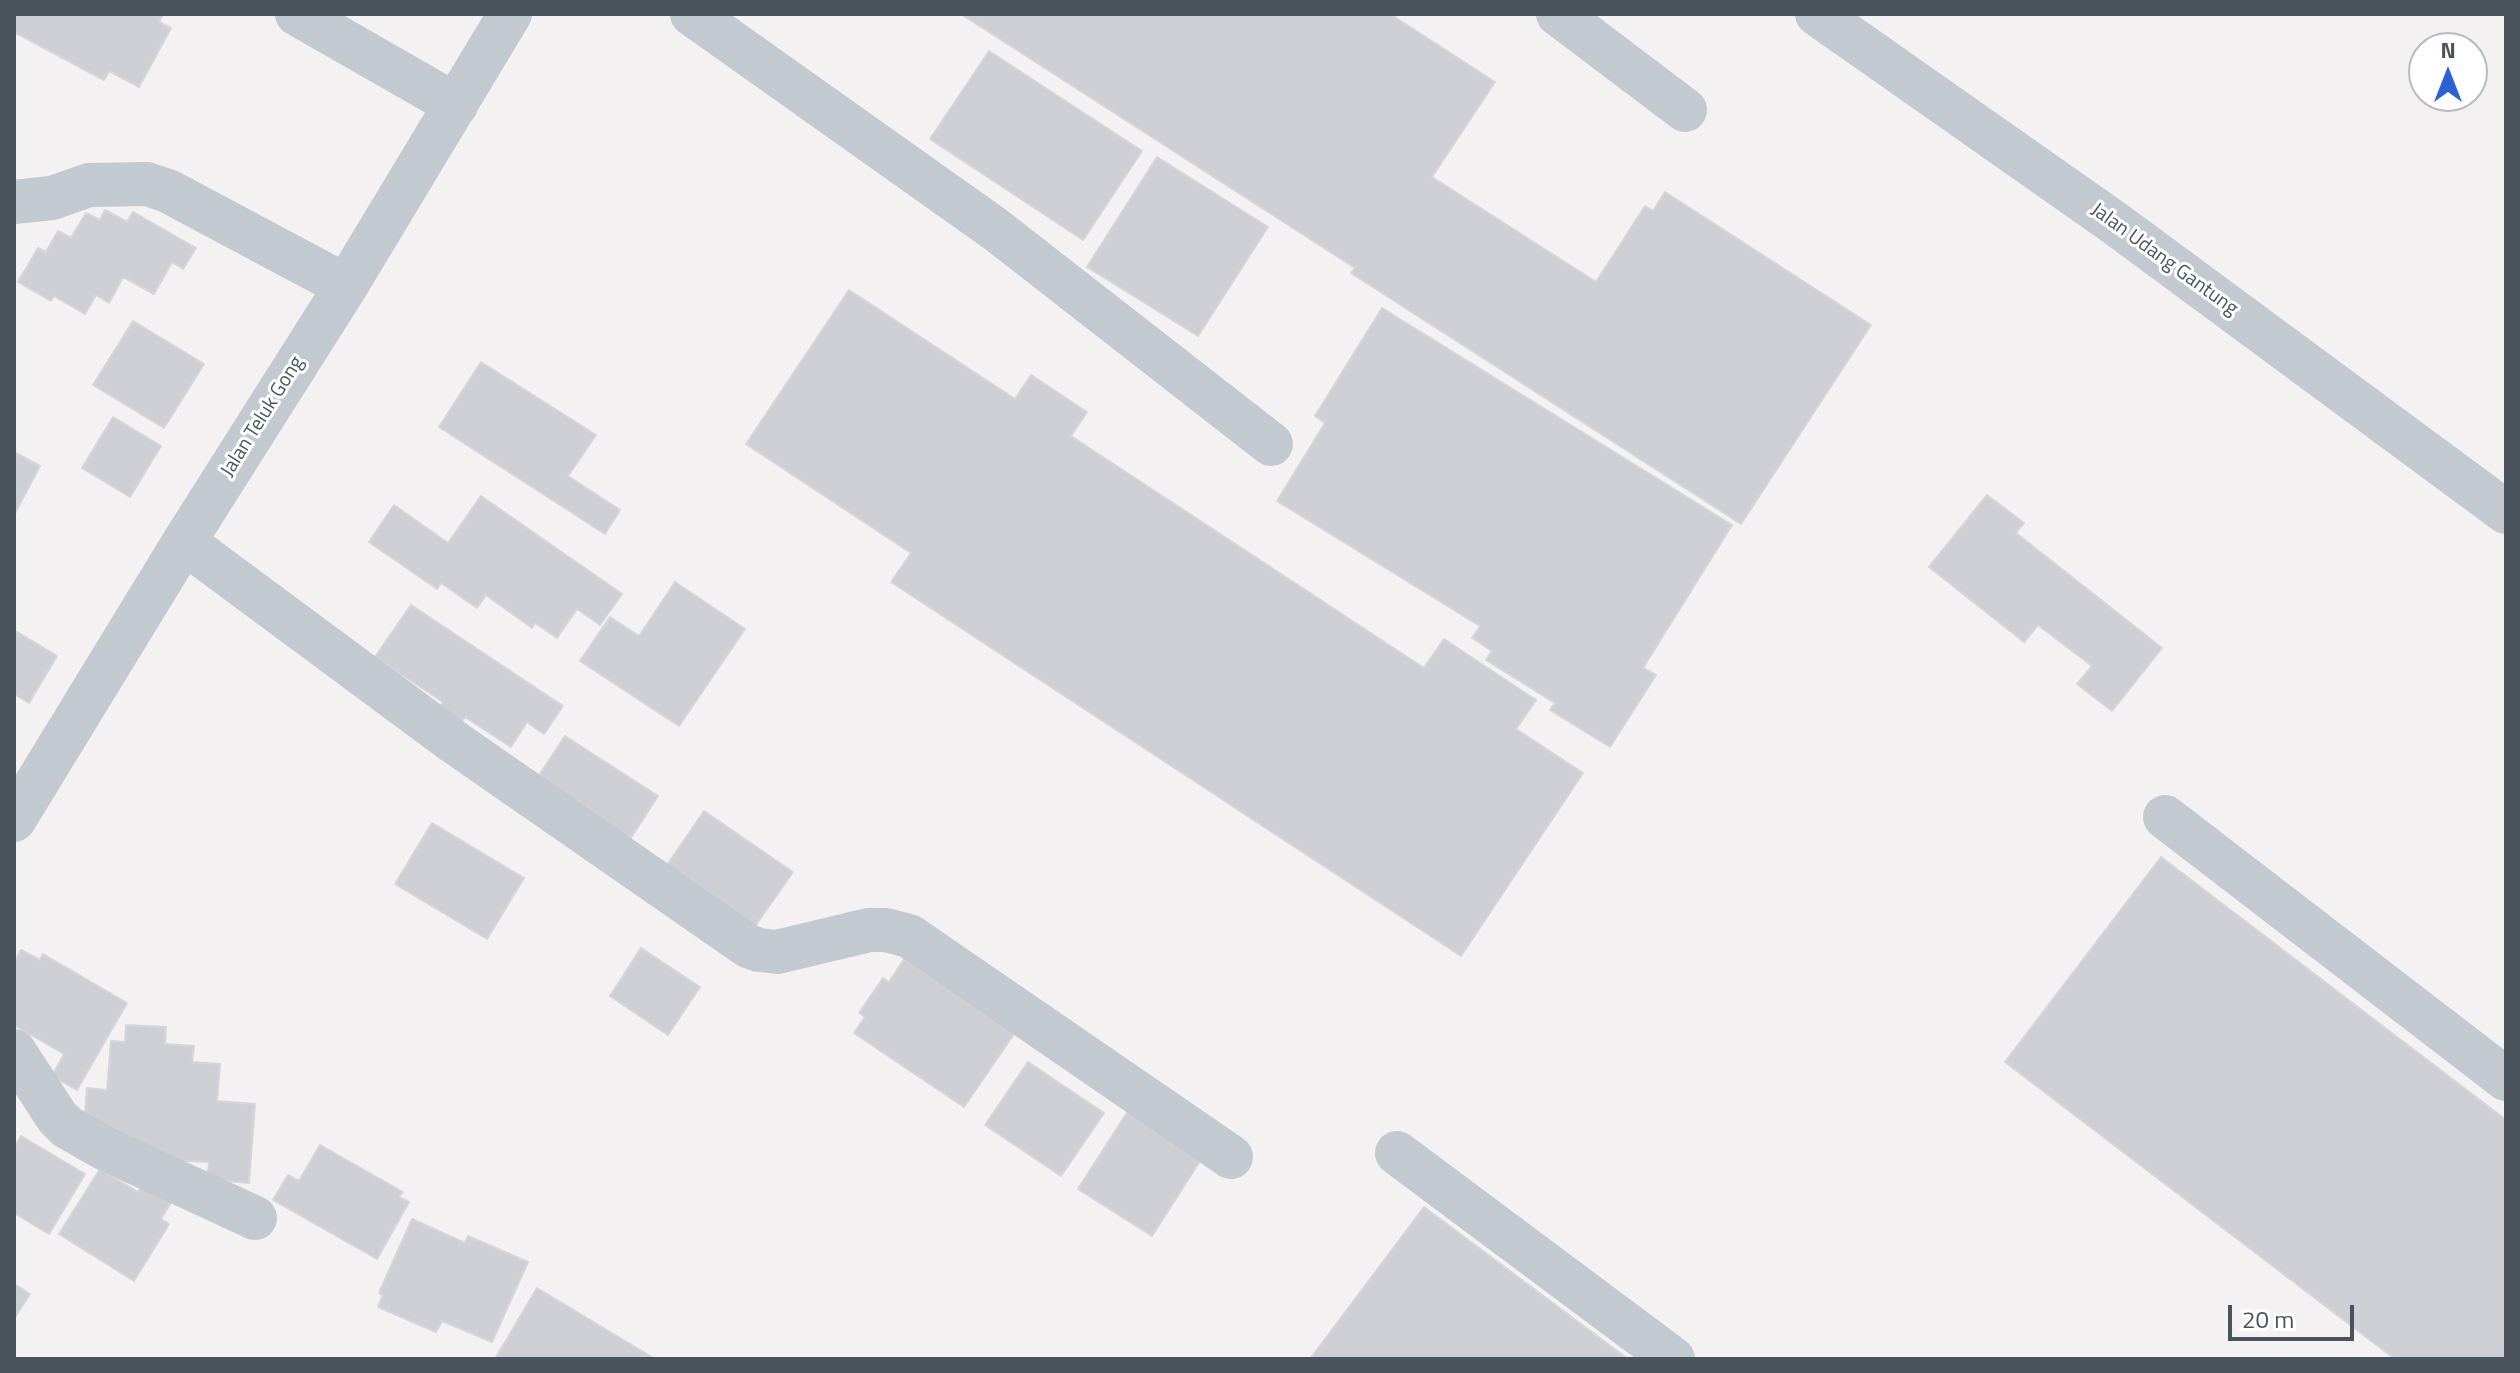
<!DOCTYPE html>
<style>
body{margin:0}
#map{position:relative;width:2520px;height:1373px;overflow:hidden;background:#f3f1f1;font-family:"Titillium Web",sans-serif}
canvas{display:block}
.frame{position:absolute;inset:0;border:16px solid #4a525c;pointer-events:none}
.north{position:absolute;left:2408px;top:32px;width:80px;height:80px;box-sizing:border-box;background:#fff;border:2px solid #b7babe;border-radius:50%;rotate:0deg;font-size:22px;font-weight:700;line-height:32px;text-align:center;color:#4a525c}
.north::after{content:'';display:block;margin:auto;width:28px;height:36px;background:#2b61d3;clip-path:polygon(50% 0,100% 100%,50% 72%,0 100%)}
.scale{position:absolute;left:2228px;top:1305px;width:126px;height:36px;box-sizing:border-box;border:4px solid #4a525c;border-top:0;padding-left:10px;font-size:24px;line-height:28px;white-space:nowrap;color:#4a525c;-webkit-text-stroke:6px #fff;paint-order:stroke}
</style>
<div id="map">
<canvas width="2520" height="1373"></canvas>
<div class="frame"></div>
<div class="north">N</div>
<div class="scale">20 m</div>
</div>
<script>
const g = document.querySelector('canvas').getContext('2d');
g.lineJoin = 'round';
function fillPath(path, color) {
  g.fillStyle = color;
  g.fill(path, 'evenodd');
}
function shape(rows) {
  const path = new Path2D();
  for (const r of rows) {
    path.moveTo(r[0], r[1]);
    for (let i = 2; i < r.length; i += 2) path.lineTo(r[i], r[i + 1]);
  }
  return path;
}
function strokePath(path, color, width, dash) {
  g.strokeStyle = color;
  g.lineWidth = width;
  g.lineCap = dash ? 'butt' : 'round';
  g.setLineDash(dash || []);
  g.stroke(path);
}
function drawText(font, color, halo, rows, align = 'center') {
  g.font = font + ' "Titillium Web",sans-serif';
  g.lineWidth = 6;
  g.setLineDash([]);
  g.textBaseline = 'middle';
  g.strokeStyle = halo;
  g.fillStyle = color;
  for (const [text, x, y, turn = 0] of rows) {
    g.save();
    g.translate(x, y);
    g.rotate((+turn || 0) * Math.PI / 180);
    g.textAlign = isNaN(turn) ? turn : align;
    if (halo) g.strokeText(text, 0, 0);
    g.fillText(text, 0, 0);
    g.restore();
  }
}
const building = shape([
 [14,14,163,14,159,22,171,28,139,87,109,71,104,80,14,32,14,14],
 [961,14,1390,14,1495,82,1432,177,1596,282,1645,206,1653,211,1665,192,1871,325,1741,524,1351,273,1355,268,961,14],
 [989,51,1142,151,1083,240,930,139,989,51],
 [1157,157,1268,227,1198,336,1087,267,1157,157],
 [105,210,127,222,133,212,196,248,183,269,172,262,154,294,123,277,109,303,96,295,85,314,54,296,51,301,18,282,38,248,46,252,58,231,71,238,86,213,100,220,105,210],
 [849,290,1015,399,1031,375,1087,412,1071,436,1424,668,1444,639,1536,700,1516,729,1583,773,1461,956,891,582,911,553,746,444,849,290],
 [1382,308,1732,525,1643,668,1656,675,1610,747,1550,710,1555,703,1486,660,1492,651,1472,638,1480,626,1277,501,1325,423,1315,416,1382,308],
 [133,321,204,364,164,428,93,385,133,321],
 [481,362,596,435,568,476,620,510,605,534,439,427,481,362],
 [113,417,161,446,130,497,82,468,113,417],
 [14,452,40,466,14,515,14,452],
 [1987,495,2024,523,2016,533,2162,648,2112,711,2077,684,2092,666,2038,625,2024,642,1929,567,1987,495],
 [481,496,622,594,600,625,577,609,557,638,535,623,532,628,486,595,477,608,441,583,437,589,369,542,394,505,448,543,481,496],
 [675,582,745,629,679,726,580,661,610,617,639,636,675,582],
 [411,605,563,706,544,734,527,722,511,747,465,717,458,727,436,712,443,702,375,657,411,605],
 [14,630,57,656,29,703,14,694,14,630],
 [565,736,658,796,625,847,532,786,565,736],
 [704,811,793,872,751,932,663,871,704,811],
 [432,823,524,878,487,939,395,884,432,823],
 [2161,857,2506,1120,2506,1359,2395,1359,2005,1062,2161,857],
 [641,948,700,987,668,1035,610,996,641,948],
 [21,950,40,960,43,954,127,1003,77,1090,52,1076,64,1054,14,1025,14,963,21,950],
 [904,959,1014,1034,964,1107,854,1033,865,1017,859,1013,883,978,889,982,904,959],
 [126,1025,166,1027,165,1044,194,1046,192,1062,220,1064,217,1101,255,1104,249,1183,207,1179,209,1162,166,1160,115,1150,116,1129,84,1127,87,1088,107,1090,111,1041,125,1042,126,1025],
 [1028,1062,1104,1113,1061,1176,985,1125,1028,1062],
 [1128,1111,1202,1158,1152,1236,1078,1189,1128,1111],
 [21,1136,85,1174,49,1234,14,1213,14,1148,21,1136],
 [320,1145,403,1192,399,1197,409,1202,377,1259,273,1200,288,1175,299,1181,320,1145],
 [100,1169,138,1192,145,1182,173,1199,161,1219,169,1224,134,1281,59,1234,100,1169],
 [1424,1207,1628,1359,1310,1359,1424,1207],
 [412,1219,465,1243,468,1236,528,1262,492,1342,442,1321,436,1332,378,1307,383,1295,379,1293,412,1219],
 [14,1284,30,1294,14,1319,14,1284],
 [537,1288,655,1359,495,1359,537,1288]
]);
fillPath(building, '#cecfd4');
strokePath(building, '#d5d6db', 2);
strokePath(shape([
 [297,14,456,105],
 [692,14,995,229,1271,444],
 [1558,14,1685,110],
 [1817,14,2116,224,2506,512],
 [14,202,52,198,89,185,147,184,168,191,346,286],
 [184,542,454,742,748,946,759,950,777,952,869,930,886,930,909,936,1231,1157],
 [2165,817,2506,1079],
 [14,820,184,542,346,286,510,14],
 [14,1051,57,1117,67,1127,104,1148,255,1218],
 [1397,1153,1673,1359]
]), '#c3c9d1', 44);
drawText('20px', '#4a525c', '#fff', [
 ["Jalan Udang Gantung",2164,260,36],
 ["Jalan Teluk Gong",263,417,-58]
]);
</script>
